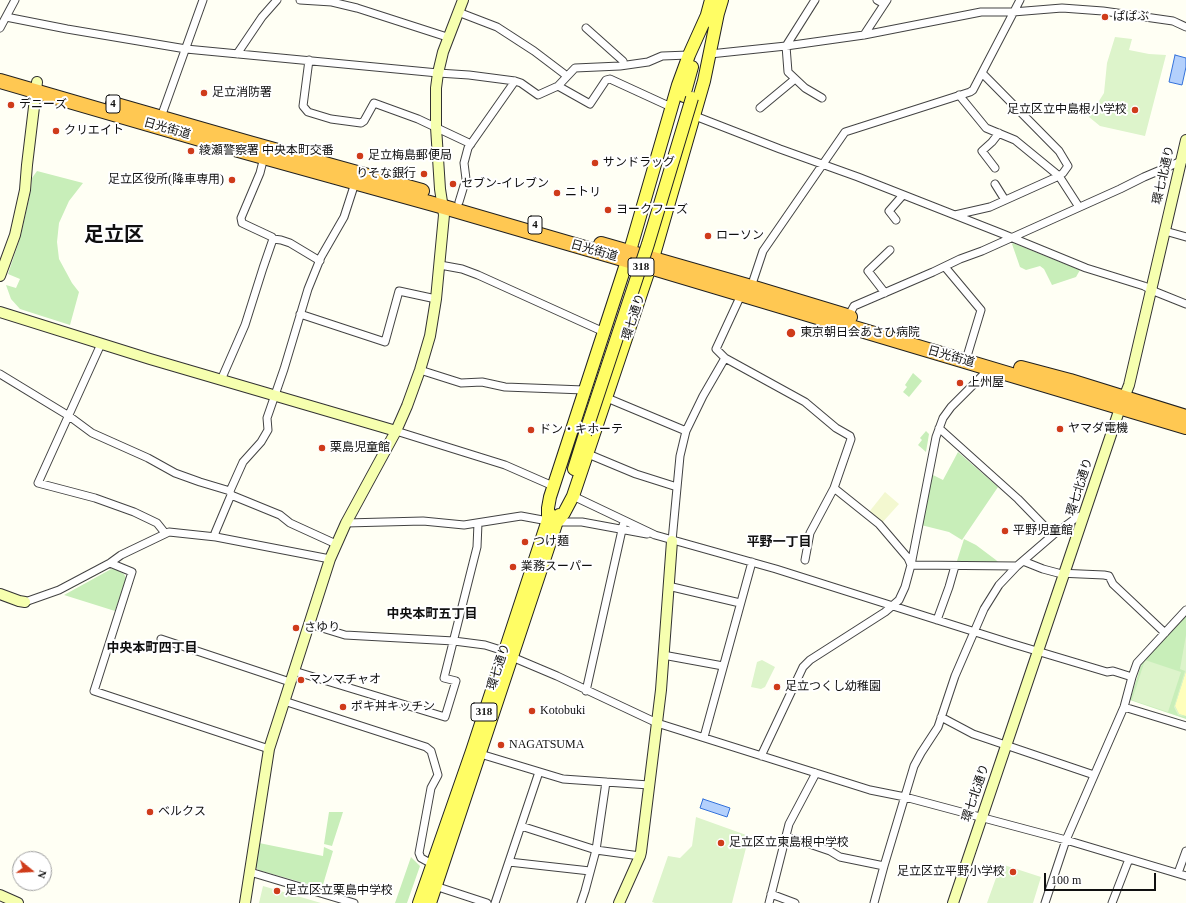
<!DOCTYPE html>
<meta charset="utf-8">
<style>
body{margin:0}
#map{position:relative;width:1186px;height:903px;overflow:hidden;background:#fffff4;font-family:"Times New Roman",serif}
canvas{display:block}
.north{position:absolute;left:12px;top:851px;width:40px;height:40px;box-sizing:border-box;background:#fff;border:1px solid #9f9f9f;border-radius:50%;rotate:108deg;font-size:11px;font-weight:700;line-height:16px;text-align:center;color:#101010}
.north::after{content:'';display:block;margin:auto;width:14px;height:18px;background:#cf3b1a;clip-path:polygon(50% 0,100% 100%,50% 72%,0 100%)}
.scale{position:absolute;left:1044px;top:873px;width:112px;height:18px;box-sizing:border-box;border:2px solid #101010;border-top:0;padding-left:5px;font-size:12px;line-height:14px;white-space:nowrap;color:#101010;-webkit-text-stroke:3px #fff;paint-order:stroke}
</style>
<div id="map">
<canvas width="1186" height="903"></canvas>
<div class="north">N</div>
<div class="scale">100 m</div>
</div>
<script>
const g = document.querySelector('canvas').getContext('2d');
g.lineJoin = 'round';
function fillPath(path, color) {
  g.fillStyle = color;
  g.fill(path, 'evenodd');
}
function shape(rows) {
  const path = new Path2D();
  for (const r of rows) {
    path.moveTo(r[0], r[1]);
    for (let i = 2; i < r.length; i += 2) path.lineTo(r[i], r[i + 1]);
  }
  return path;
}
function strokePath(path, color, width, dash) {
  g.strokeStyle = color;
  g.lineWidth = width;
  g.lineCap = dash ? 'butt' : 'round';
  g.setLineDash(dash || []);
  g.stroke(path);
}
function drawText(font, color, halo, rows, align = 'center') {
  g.font = font + ' "Times New Roman","Noto Sans JP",serif';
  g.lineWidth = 4;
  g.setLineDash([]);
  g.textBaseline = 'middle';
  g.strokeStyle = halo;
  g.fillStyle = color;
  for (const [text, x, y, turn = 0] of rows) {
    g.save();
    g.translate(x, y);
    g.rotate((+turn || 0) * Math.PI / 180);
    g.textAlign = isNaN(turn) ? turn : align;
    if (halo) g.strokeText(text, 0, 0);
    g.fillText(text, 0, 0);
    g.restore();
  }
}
fillPath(shape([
 [885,492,899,504,881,524,869,512]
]), '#f3f8d0');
fillPath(shape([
 [37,171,83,183,69,201,59,223,57,242,59,259,72,283,79,292,70,325,20,309,11,299,6,285,16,288,20,279,8,274,21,235,31,190,32,178],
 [1013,243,1080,270,1076,277,1052,285,1044,269,1040,266,1026,270,1020,267,1012,244],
 [913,373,922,381,909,397,903,392,907,387,905,385],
 [926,431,929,434,926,452,918,445,922,440,920,438],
 [958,452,998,487,962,540,949,532,921,525,931,474,943,480],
 [964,539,976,545,996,560,998,562,956,564],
 [113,568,124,574,126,578,115,611,64,595],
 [1186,614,1186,719,1130,700,1142,662],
 [329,812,343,812,332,846,324,844],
 [259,843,323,856,324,847,333,851,322,888,258,870,256,867],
 [411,857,420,866,407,903,395,903]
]), '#c8eeb9');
fillPath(shape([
 [1186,671,1186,716,1179,714,1175,706]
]), '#ffffbc');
fillPath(shape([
 [1115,37,1132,39,1129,50,1149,54,1166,55,1145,136,1100,126,1089,117,1104,93,1107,63],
 [1186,635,1186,671,1175,706,1179,714,1186,717,1178,715,1174,707,1185,671,1180,669],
 [762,660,775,667,765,687,761,689,751,687,757,662],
 [1145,660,1181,672,1168,712,1132,700],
 [696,817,749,836,732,903,655,903,652,902,668,856,680,858,692,846],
 [1001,864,1041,877,1033,903,987,903],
 [263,886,321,903,259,903]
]), '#ddf4cb');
const water = shape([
 [1175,55,1186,58,1186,67,1182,85,1169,82,1175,55],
 [703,799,730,808,727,817,700,808,703,799]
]);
fillPath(water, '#b3d0fc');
strokePath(water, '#3371da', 1);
const street = shape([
 [300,0,332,2,357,8,447,37],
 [815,0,786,46,788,72,805,88,822,98],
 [877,0,884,4],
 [458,12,497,27,534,51,567,76],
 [6,17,67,29,186,49,438,73,469,75,515,81,521,83,538,95,558,86,575,68,620,66,648,62,662,56,689,55],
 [0,28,15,0],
 [586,28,623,61],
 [864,35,887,0],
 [237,54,262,17,277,0],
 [710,54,786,46,864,35,981,12,1013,12,1062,8,1103,11,1173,21,1186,27],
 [309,60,303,106,308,112,331,119,361,123,364,121,374,103,418,119,471,144],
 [558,86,590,104,606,80,610,79,671,107],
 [959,95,986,128,1015,140,1059,176,1079,207],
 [760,108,795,79],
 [695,116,780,149,858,177,1003,234,1086,268,1144,286,1156,292,1186,304],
 [161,117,203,0],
 [995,168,982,151,992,142,999,133],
 [995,184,1005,200],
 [459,202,466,179,464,163,468,148,515,81],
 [955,215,990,207,1059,176,1063,173,1068,166,1059,151,983,74],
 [896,220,889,211,903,195],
 [1165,231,1186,237],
 [273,239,281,240,290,243,320,261],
 [440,265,462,269,478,275,604,332],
 [945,267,981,310,968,353],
 [751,287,763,251,845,132,970,92,973,90,1020,0],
 [885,293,868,271,890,250],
 [741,295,716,349,725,358,805,402,836,428,850,436,851,439,834,488,879,524,908,558,911,565,1017,566],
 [300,314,385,342,399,291,436,299],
 [848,317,854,306,933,272,960,259,982,251,1120,189,1144,177,1184,160],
 [101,344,38,483,95,498,134,512,157,523,165,533],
 [420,370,461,383,482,382,505,387,584,390],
 [0,374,69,416,92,433,148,458,175,473,200,482,230,491],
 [221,380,245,325,263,268,273,239,272,237,242,223,241,218,260,173,264,157],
 [607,398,686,431],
 [939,428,1018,499,1053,535],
 [396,431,505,465,553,486],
 [588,454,636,474,677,487],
 [231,495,280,515,290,523,336,544],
 [573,496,655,535,776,569,1010,643,1107,672,1113,671,1132,677],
 [557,522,582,522,647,534],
 [346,523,423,521,464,525,521,516,548,521],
 [216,537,215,533,231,495,230,491,243,462,261,442,268,430,267,418,284,369,308,289,321,257,344,217,355,183],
 [672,541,680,456,686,431,703,396,725,358],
 [805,560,810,533,834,488],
 [1023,561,1043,569,1058,573,1104,575,1109,576,1113,584,1165,633],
 [110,563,132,572,94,691,269,749],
 [668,586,740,603],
 [25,602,59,590,110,563,121,555,169,532,216,537,330,559],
 [937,620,949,587,955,566],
 [309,624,345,635,454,641,485,645,504,651],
 [161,639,290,682],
 [663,655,723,666],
 [512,657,557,676,657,723,870,790,905,797,1066,840,1186,876],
 [294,671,445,717,456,681,444,678,477,547,478,523],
 [586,691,624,521],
 [284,701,426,747,431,751,438,775,431,788,419,853,421,858,432,864],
 [1124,707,1186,726],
 [941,717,973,734,1094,775],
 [704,737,752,562],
 [477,753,563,779,649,785],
 [761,756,803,667,810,660,885,612,899,600,905,587,911,565,936,437,943,418,951,407,984,374,987,367],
 [521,826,596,850,640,856],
 [786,836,830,851,840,857,884,866],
 [509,862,590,871],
 [250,872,354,903],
 [1178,873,1186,851],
 [435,886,487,903],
 [771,894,795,903],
 [495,903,539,772],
 [581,903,585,891,596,850,606,782],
 [769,903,789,824,816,773],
 [874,903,884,866,914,766,921,753,938,727,955,676,984,609,999,585,1017,566,1053,535,1076,518,1080,516,1084,516],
 [1045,903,1066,840,1124,707,1132,677,1137,663,1186,610],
 [1112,903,1129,859]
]);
const secondary = shape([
 [0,276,15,235,25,190,27,165,37,82],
 [0,312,150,359,396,431],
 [0,594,19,601,25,602],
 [0,895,18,903],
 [245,903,269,749,330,559,346,523,396,431,407,406,420,370,430,336,436,299,444,215,440,189,436,127,436,88,438,73,443,52,463,0],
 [619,903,640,856,641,852,661,690,672,541],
 [953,903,1120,408,1129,385,1186,140]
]);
const primary = shape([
 [716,20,722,0],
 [705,22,711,0],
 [684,96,692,67],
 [574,469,585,434],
 [548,521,548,508,550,497,627,261,678,85,689,55,707,15],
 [557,522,564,513,573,496,653,258,704,81,718,13],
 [419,903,472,751,550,514],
 [430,903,559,515]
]);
const highway = shape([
 [0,81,224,146,444,207,650,267,1186,427],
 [113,104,249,143,422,191],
 [601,244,751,287,850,317],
 [1021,368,1070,381,1186,417]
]);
strokePath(street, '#434343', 9);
strokePath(secondary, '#323232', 12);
strokePath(primary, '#212121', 14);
strokePath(highway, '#212121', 16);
strokePath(street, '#fff', 7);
strokePath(secondary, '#f6ffaf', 10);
strokePath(primary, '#fffd64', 12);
strokePath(highway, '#ffc852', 14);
const primaryBridge = shape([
 [585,434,648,244,692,98]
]);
strokePath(primaryBridge, '#212121', 14, []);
strokePath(primaryBridge, '#fffd64', 12);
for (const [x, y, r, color] of [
 [1105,17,4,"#cf3b1a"],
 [204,93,4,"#cf3b1a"],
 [11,105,4,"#cf3b1a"],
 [1135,110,4,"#cf3b1a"],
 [56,131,4,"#cf3b1a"],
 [191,151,4,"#cf3b1a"],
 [360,156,4,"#cf3b1a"],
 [595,163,4,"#cf3b1a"],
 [424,174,4,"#cf3b1a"],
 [232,180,4,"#cf3b1a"],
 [453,184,4,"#cf3b1a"],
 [557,193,4,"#cf3b1a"],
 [608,210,4,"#cf3b1a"],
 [708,236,4,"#cf3b1a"],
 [791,333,5,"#cf3b1a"],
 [960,383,4,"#cf3b1a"],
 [1060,429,4,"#cf3b1a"],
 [531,430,4,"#cf3b1a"],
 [322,448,4,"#cf3b1a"],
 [1005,531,4,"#cf3b1a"],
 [525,542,4,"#cf3b1a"],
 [513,567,4,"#cf3b1a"],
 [296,628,4,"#cf3b1a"],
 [301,680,4,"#cf3b1a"],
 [777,687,4,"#cf3b1a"],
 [343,707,4,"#cf3b1a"],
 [532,711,4,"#cf3b1a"],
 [501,745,4,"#cf3b1a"],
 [150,812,4,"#cf3b1a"],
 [721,843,4,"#cf3b1a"],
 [1013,872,4,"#cf3b1a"],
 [277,891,4,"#cf3b1a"]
]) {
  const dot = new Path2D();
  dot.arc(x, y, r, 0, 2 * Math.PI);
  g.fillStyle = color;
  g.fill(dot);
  strokePath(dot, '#fff', 1.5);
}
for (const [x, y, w] of [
 [113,104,14],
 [535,225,14],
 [641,267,26],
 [484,712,26]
]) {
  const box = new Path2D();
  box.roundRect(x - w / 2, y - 9, w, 18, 3);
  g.fillStyle = '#fff';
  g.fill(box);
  strokePath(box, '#101010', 1);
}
drawText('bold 11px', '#101010', null, [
 ["4",113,104],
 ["4",535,225],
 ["318",641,267],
 ["318",484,712]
]);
drawText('12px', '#101010', '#fff', [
 ["ぱぱぶ",1113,17],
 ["足立消防署",212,93],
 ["デニーズ",19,105],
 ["足立区立中島根小学校",1127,110,"right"],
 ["クリエイト",64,131],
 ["綾瀬警察署 中央本町交番",199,151],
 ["足立梅島郵便局",368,156],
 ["サンドラッグ",603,163],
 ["りそな銀行",416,174,"right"],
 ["足立区役所(降車専用)",224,180,"right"],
 ["セブン-イレブン",461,184],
 ["ニトリ",565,193],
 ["ヨークフーズ",616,210],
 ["ローソン",716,236],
 ["東京朝日会あさひ病院",800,333],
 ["上州屋",968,383],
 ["ヤマダ電機",1068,429],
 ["ドン・キホーテ",539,430],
 ["栗島児童館",330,448],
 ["平野児童館",1013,531],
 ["つけ麺",533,542],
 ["業務スーパー",521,567],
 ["さゆり",304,628],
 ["マンマチャオ",309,680],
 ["足立つくし幼稚園",785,687],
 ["ポキ丼キッチン",351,707],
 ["Kotobuki",540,711],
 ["NAGATSUMA",509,745],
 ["ベルクス",158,812],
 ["足立区立東島根中学校",729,843],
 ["足立区立平野小学校",1005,872,"right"],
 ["足立区立栗島中学校",285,891]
], 'left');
drawText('12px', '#101010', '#fff', [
 ["日光街道",167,129,16],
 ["環七北通り",1164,175,-77],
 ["日光街道",594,251,16],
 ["環七通り",634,317,-72],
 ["日光街道",951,357,16],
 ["環七北通り",1080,487,-72],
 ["環七通り",499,667,-72],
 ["環七北通り",976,793,-71]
]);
drawText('bold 13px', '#101010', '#fff', [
 ["平野一丁目",779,543],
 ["中央本町五丁目",432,615],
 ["中央本町四丁目",152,649]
]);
drawText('bold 20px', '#101010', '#fff', [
 ["足立区",114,236]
]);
</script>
